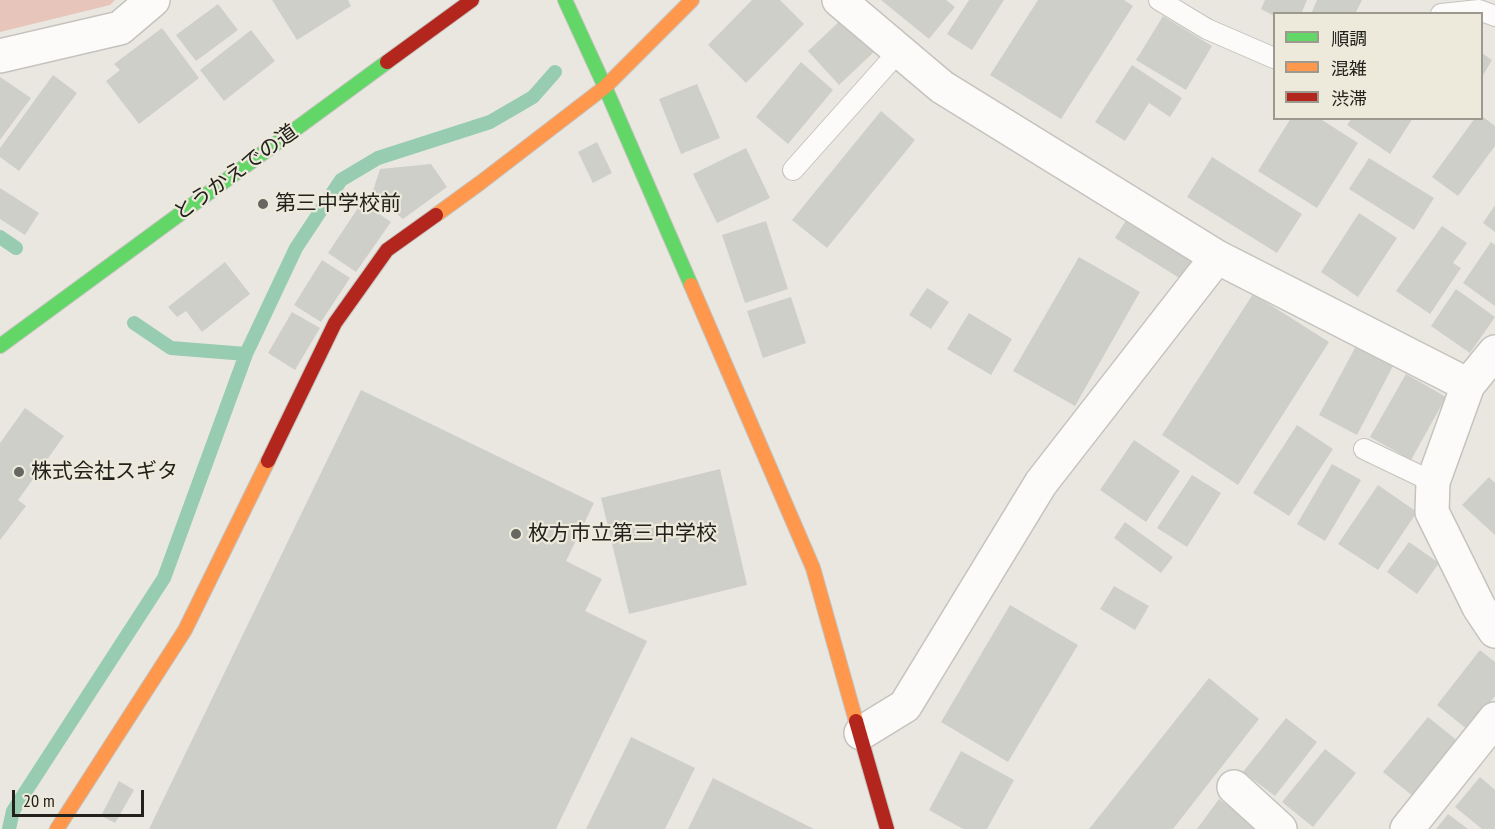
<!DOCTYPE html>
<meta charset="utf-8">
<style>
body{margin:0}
#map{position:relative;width:1495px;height:829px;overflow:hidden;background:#e9e7e0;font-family:"PT Sans Narrow","Noto Sans JP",sans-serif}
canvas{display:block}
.legend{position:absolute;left:1273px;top:12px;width:210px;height:108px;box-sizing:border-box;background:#edeadc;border:2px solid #9c9a8f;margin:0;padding:8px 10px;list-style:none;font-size:18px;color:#22211c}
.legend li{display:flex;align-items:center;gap:12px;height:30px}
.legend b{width:30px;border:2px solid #9c9a8f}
.scale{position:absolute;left:12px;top:790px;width:132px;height:27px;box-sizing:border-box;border:3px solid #22211c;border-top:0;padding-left:8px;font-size:18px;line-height:21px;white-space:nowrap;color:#22211c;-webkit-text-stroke:4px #edeadc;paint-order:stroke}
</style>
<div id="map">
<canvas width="1495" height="829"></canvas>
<ul class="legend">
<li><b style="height:8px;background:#63d668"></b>順調</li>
<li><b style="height:8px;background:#ff974d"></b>混雑</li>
<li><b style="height:8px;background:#b3261e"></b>渋滞</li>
</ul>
<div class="scale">20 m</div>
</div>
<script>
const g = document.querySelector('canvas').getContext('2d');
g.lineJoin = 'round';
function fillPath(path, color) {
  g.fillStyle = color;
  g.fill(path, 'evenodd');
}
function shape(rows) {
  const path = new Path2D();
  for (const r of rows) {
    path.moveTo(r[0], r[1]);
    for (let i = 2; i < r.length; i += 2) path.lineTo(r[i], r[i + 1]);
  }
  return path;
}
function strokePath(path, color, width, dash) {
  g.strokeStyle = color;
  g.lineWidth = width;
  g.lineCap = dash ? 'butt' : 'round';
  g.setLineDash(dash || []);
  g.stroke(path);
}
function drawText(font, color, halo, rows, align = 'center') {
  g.font = font + ' "PT Sans Narrow","Noto Sans JP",sans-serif';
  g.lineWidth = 4.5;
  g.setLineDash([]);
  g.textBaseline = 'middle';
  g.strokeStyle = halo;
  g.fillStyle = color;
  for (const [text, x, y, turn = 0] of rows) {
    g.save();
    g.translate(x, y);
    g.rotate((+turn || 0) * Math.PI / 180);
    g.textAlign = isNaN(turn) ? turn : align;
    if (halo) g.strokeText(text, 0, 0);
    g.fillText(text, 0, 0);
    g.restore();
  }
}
fillPath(shape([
 [0,0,115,0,110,5,0,32]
]), '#e7c5ba');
strokePath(shape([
 [0,237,16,248],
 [134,323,171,348,246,354],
 [9,829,13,811,164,578,246,354,296,248,341,180,378,158,490,122,533,97,555,72]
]), '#97ccb0', 14);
fillPath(shape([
 [272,0,348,0,351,6,297,40],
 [752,0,780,0,804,24,746,83,708,45],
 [881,0,946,0,955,7,929,39],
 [969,0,1004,0,972,50,947,34],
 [1038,0,1124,0,1133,6,1061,119,990,75],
 [1265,0,1307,0,1301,14,1274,14,1274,16,1261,9],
 [1317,0,1362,0,1355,14,1311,14],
 [218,4,238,30,196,61,176,35],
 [1163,16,1212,46,1186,90,1136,60],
 [844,17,875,51,839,85,808,51],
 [162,28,199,78,139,124,106,81,120,70,114,64],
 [251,30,275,61,224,101,200,70],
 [1482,53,1492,60,1482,77],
 [801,62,833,90,788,144,756,117],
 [1132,65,1182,98,1170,117,1149,103,1125,141,1095,122],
 [53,75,77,93,19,171,0,157,0,148],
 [0,77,31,98,0,140],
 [697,84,720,138,681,154,659,99],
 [881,111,915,140,827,248,792,220],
 [1482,116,1495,126,1495,146,1458,196,1432,177,1475,118,1482,118],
 [1291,118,1319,118,1358,143,1317,208,1258,171],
 [1352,118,1413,118,1390,154,1347,125],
 [597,142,612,173,593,183,578,152],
 [746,148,770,198,717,223,693,174],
 [1212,157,1302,214,1277,253,1187,197],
 [1369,158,1434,198,1414,230,1349,189],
 [431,164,447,187,403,219,372,194,380,169],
 [0,188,39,213,25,235,0,219],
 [362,202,391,222,356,272,328,253],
 [1495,205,1495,232,1483,223],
 [1359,213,1397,238,1358,297,1321,272],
 [1130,214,1195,255,1181,279,1115,238],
 [766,221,788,289,745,303,722,235],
 [1442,226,1467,243,1453,263,1461,268,1430,314,1396,291],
 [1491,242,1495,245,1495,306,1463,283],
 [1079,257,1140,292,1075,406,1013,371],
 [322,260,350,278,321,322,294,305],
 [225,262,250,294,202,332,186,311,177,317,168,307],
 [927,288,949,302,931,329,909,315],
 [1456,289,1495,317,1470,353,1431,326],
 [1253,294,1329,342,1238,485,1162,435],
 [791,297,806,343,763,358,747,311],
 [292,312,320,328,295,370,268,353],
 [969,313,1012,339,991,375,947,349],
 [1356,346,1393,366,1357,435,1319,415],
 [1406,374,1446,397,1411,460,1370,437],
 [361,390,594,503,566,561,602,579,585,611,647,641,556,829,149,829],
 [25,408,64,436,18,500,26,506,0,540,0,443],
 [1297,425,1333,449,1289,516,1253,493],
 [1134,440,1180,471,1146,522,1100,490],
 [1332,464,1361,480,1325,541,1297,524],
 [720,469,747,585,629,614,601,498],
 [1192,475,1221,493,1187,547,1157,528],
 [1489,477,1495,483,1495,535,1462,505],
 [1378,485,1417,512,1378,570,1338,544],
 [1125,522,1173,557,1161,573,1114,538],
 [1409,542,1439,563,1417,594,1387,572],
 [1114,586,1149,606,1135,630,1100,609],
 [1010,605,1078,645,1008,762,941,722],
 [1480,650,1495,662,1495,696,1468,730,1437,705],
 [1209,678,1259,719,1173,829,1089,829],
 [1428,717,1459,742,1414,797,1383,772],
 [1286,718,1317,742,1275,796,1243,772],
 [631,737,695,768,665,829,586,829],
 [1325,749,1356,773,1313,827,1282,802],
 [961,751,1014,780,987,829,963,829,929,810],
 [1480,777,1495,790,1495,829,1482,829,1455,807],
 [713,778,814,829,688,829],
 [119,781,134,790,115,823,101,816],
 [1219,799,1260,829,1197,829],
 [1448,814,1468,829,1436,829]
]), '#cfcfc9');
const lane = shape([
 [1159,0,1207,29,1274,58],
 [1441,14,1479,10,1495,16],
 [793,170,899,51],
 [1364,449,1433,482]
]);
const street = shape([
 [839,0,942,87,1217,257,1468,385],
 [0,56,120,28,153,0],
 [1495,352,1468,385,1433,482,1432,512,1479,607,1495,631],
 [861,733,905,706,1041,483,1217,257],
 [1234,787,1280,829],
 [1407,829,1495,719]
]);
const fast = shape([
 [565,0,605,87,691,285],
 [0,346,387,62]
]);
const slow = shape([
 [436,215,480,183,605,87,692,0],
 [691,285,813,568,856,721],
 [57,829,185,630,268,461]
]);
const jam = shape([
 [387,62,472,0],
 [268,461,335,323,387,250,436,215],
 [856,721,887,829]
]);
strokePath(lane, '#c5c3be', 22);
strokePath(street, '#c5c3be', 36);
strokePath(fast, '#c5c3be', 16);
strokePath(slow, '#c5c3be', 16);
strokePath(jam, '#c5c3be', 16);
strokePath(lane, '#fcfbfa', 20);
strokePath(street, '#fcfbfa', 33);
strokePath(fast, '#63d668', 14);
strokePath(slow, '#ff974d', 14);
strokePath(jam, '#b3261e', 14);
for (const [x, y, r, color] of [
 [263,204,6,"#686661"],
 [19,472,6,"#686661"],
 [516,534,6,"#686661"]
]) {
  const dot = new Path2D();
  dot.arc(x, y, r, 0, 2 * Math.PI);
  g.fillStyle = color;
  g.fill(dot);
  strokePath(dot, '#edeadc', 2);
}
drawText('21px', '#22211c', '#edeadc', [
 ["とうかえでの道",236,173,-36]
]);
drawText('21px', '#22211c', '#edeadc', [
 ["第三中学校前",275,204],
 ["株式会社スギタ",31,472],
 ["枚方市立第三中学校",528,534]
], 'left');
</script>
